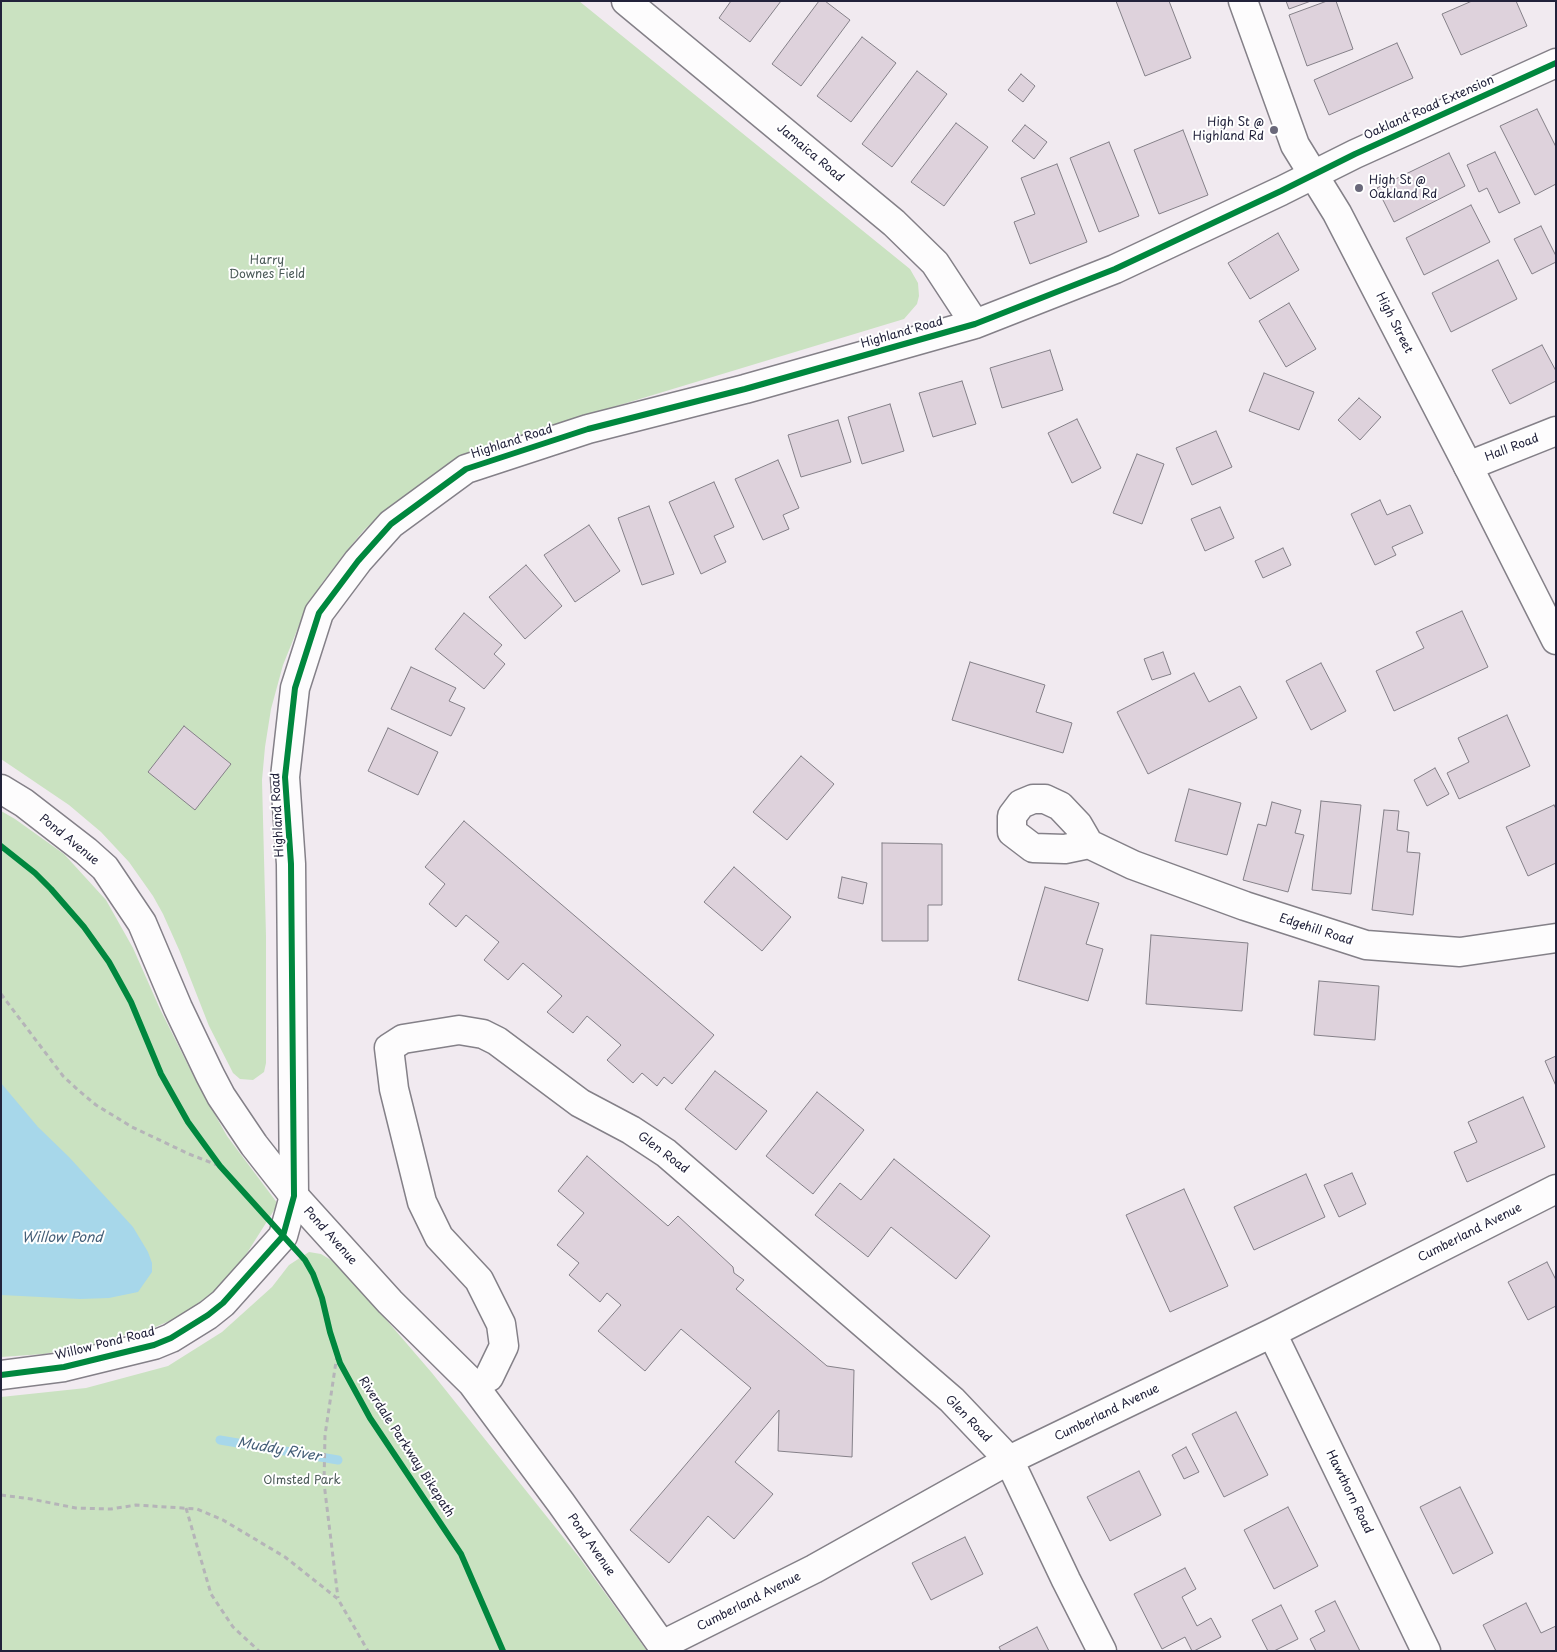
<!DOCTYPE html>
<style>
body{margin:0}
#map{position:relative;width:1557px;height:1652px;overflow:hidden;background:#f1eaf0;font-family:"Playpen Sans",sans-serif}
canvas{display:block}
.frame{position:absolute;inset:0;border:2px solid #22223b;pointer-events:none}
</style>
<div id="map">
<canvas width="1557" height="1652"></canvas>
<div class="frame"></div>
</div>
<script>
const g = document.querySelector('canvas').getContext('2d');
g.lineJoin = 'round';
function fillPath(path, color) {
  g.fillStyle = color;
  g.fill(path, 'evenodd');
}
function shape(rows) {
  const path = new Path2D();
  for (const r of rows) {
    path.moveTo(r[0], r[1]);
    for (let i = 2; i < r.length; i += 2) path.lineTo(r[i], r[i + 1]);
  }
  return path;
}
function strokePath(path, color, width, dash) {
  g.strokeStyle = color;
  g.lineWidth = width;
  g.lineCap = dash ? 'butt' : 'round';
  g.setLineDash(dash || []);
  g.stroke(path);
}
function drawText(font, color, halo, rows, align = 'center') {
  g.font = font + ' "Playpen Sans",sans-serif';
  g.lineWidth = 4;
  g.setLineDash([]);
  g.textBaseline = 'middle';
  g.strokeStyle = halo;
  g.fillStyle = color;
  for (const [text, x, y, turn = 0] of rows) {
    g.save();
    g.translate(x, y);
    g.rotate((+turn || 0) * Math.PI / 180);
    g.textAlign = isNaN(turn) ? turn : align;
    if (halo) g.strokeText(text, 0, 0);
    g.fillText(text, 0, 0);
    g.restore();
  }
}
fillPath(shape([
 [1,1,579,1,910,269,918,283,919,296,917,304,904,319,534,431,487,447,465,458,422,483,383,513,364,530,350,547,322,583,300,623,283,665,271,709,265,747,262,780,266,936,266,1063,264,1072,253,1080,240,1079,233,1073,229,1065,209,1026,180,952,163,914,153,896,129,862,101,832,69,805,1,759],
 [1,811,15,819,64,854,106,900,133,948,160,1009,195,1079,227,1136,278,1204,235,1272,213,1292,181,1316,146,1331,124,1335,101,1343,44,1354,1,1357],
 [309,1252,321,1254,331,1260,352,1280,432,1373,579,1557,647,1651,1,1651,1,1397,86,1388,168,1366,222,1332,272,1287,289,1265]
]), '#cae2c1');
fillPath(shape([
 [1,1083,38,1127,69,1157,133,1227,148,1252,152,1263,152,1272,138,1292,109,1298,80,1299,1,1295]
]), '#a7d7ea');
strokePath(shape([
 [220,1440,338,1460]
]), '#a7d7ea', 9);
const building = shape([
 [731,1,781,1,750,42,719,18,731,1],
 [819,1,825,1,850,20,801,86,772,64,819,1],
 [1116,1,1169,1,1191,58,1145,76,1116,1],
 [1286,1,1311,1,1289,9,1286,1],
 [1327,1,1336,1,1353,49,1307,66,1289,15,1327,1],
 [1472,1,1516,1,1527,26,1461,55,1442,14,1472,1],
 [862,37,896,63,851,122,817,96,862,37],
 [1397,43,1413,78,1329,115,1314,80,1397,43],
 [917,71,947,94,892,167,862,144,917,71],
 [1021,74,1035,86,1023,102,1008,90,1021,74],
 [1537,109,1556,147,1556,184,1535,195,1500,126,1537,109],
 [956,123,988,147,944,206,911,182,956,123],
 [1025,125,1047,142,1034,159,1012,141,1025,125],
 [1183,130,1208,195,1159,214,1134,150,1183,130],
 [1109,142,1139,216,1099,232,1070,158,1109,142],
 [1495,152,1520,203,1499,213,1487,188,1479,192,1467,165,1495,152],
 [1449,153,1465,186,1394,222,1377,188,1449,153],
 [1057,164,1087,242,1030,264,1014,222,1035,214,1021,178,1057,164],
 [1471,205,1490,242,1424,275,1406,238,1471,205],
 [1541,226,1556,256,1556,262,1532,274,1514,239,1541,226],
 [1278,233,1299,270,1250,299,1228,263,1278,233],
 [1498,260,1517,299,1451,332,1432,293,1498,260],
 [1289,303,1316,349,1286,367,1259,321,1289,303],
 [1542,345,1556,371,1556,381,1510,404,1492,370,1542,345],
 [1050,350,1063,390,1002,408,990,368,1050,350],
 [1264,373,1314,392,1299,430,1249,411,1264,373],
 [962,381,976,424,933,437,919,393,962,381],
 [1359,398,1381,417,1360,440,1338,420,1359,398],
 [890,404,904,451,862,464,848,417,890,404],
 [1077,419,1101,468,1072,483,1048,433,1077,419],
 [838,420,851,462,801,477,788,435,838,420],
 [1216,431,1232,467,1192,485,1176,448,1216,431],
 [1137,454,1164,464,1142,524,1113,513,1137,454],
 [778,460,799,508,783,515,789,529,763,540,735,479,778,460],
 [714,482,734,527,714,536,726,562,701,574,669,502,714,482],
 [1380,500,1387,515,1410,505,1423,533,1392,547,1396,555,1375,565,1351,514,1380,500],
 [649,506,674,574,642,585,618,518,649,506],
 [1220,507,1234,538,1205,551,1191,519,1220,507],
 [589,525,620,571,575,602,544,555,589,525],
 [1283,548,1291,565,1263,578,1255,561,1283,548],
 [526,565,562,606,525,639,489,597,526,565],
 [1462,611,1488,667,1394,711,1376,671,1424,648,1416,632,1462,611],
 [464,613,502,645,494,654,505,664,484,689,435,649,464,613],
 [1163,652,1171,674,1152,680,1144,659,1163,652],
 [970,662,1045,685,1036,712,1072,723,1063,753,952,720,970,662],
 [1321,663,1346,711,1311,730,1286,681,1321,663],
 [411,667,456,688,449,701,465,708,451,736,391,709,411,667],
 [1194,673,1209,702,1240,686,1257,718,1148,774,1117,712,1194,673],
 [1507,715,1530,766,1459,799,1447,773,1469,762,1458,738,1507,715],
 [184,726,231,764,195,810,148,772,184,726],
 [388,728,438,752,418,795,368,771,388,728],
 [801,756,834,784,787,840,753,812,801,756],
 [1435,768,1449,794,1427,806,1414,780,1435,768],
 [1189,789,1241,803,1227,855,1175,841,1189,789],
 [1321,801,1361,805,1351,894,1312,890,1321,801],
 [1272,802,1301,810,1295,833,1304,835,1288,892,1243,880,1258,824,1266,826,1272,802],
 [1554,805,1556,809,1556,863,1528,876,1506,827,1554,805],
 [1384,810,1399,811,1397,830,1409,832,1407,852,1420,853,1413,915,1372,910,1384,810],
 [464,821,714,1035,672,1084,664,1077,657,1086,642,1073,633,1083,607,1060,621,1045,587,1016,573,1033,547,1012,562,996,523,963,508,980,484,960,499,942,466,915,456,927,429,904,445,884,425,867,464,821],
 [882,843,942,844,942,905,928,905,928,941,882,941,882,843],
 [734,867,791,917,762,951,704,902,734,867],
 [842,877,867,883,863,904,838,898,842,877],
 [1045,887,1099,903,1086,944,1103,949,1088,1001,1018,980,1045,887],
 [1151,935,1248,943,1242,1011,1146,1004,1151,935],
 [1319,981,1379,986,1375,1040,1314,1035,1319,981],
 [1556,1056,1556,1086,1545,1061,1556,1056],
 [715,1071,767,1111,736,1150,685,1109,715,1071],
 [817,1092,864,1130,813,1194,766,1156,817,1092],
 [1523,1097,1545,1147,1467,1182,1454,1152,1477,1142,1468,1122,1523,1097],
 [587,1156,668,1226,678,1216,733,1267,734,1273,744,1280,736,1289,827,1366,854,1370,852,1457,778,1451,779,1410,735,1462,773,1494,734,1539,708,1516,669,1563,630,1530,751,1388,681,1329,645,1371,598,1331,621,1305,607,1293,600,1302,569,1275,579,1263,557,1245,584,1213,558,1191,587,1156],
 [894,1159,990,1236,956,1279,891,1227,868,1257,815,1215,840,1183,861,1200,894,1159],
 [1352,1173,1366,1204,1339,1217,1324,1185,1352,1173],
 [1306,1174,1325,1217,1254,1250,1234,1207,1306,1174],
 [1184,1189,1228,1286,1170,1312,1126,1215,1184,1189],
 [1547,1262,1556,1280,1556,1306,1528,1320,1508,1282,1547,1262],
 [1236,1412,1268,1475,1224,1497,1192,1434,1236,1412],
 [1186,1447,1199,1472,1184,1479,1172,1455,1186,1447],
 [1139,1471,1161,1515,1110,1541,1087,1497,1139,1471],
 [1460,1487,1493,1553,1453,1574,1420,1507,1460,1487],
 [1288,1507,1318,1566,1274,1589,1244,1530,1288,1507],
 [965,1537,983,1574,931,1600,912,1563,965,1537],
 [1185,1568,1196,1589,1182,1597,1197,1626,1211,1618,1221,1637,1194,1651,1192,1651,1185,1637,1162,1649,1134,1594,1185,1568],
 [1335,1601,1360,1651,1316,1651,1310,1639,1325,1631,1315,1611,1335,1601],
 [1526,1603,1541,1633,1556,1626,1556,1651,1496,1651,1483,1625,1526,1603],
 [1281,1605,1298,1639,1274,1651,1268,1651,1252,1620,1281,1605],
 [1037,1627,1049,1651,1001,1651,999,1647,1037,1627]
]);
fillPath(building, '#ded2dc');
strokePath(building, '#848088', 1);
const minor = shape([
 [626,1,894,223,935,263,975,324],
 [1468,466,1556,431],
 [1089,844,1065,849,1033,848,1012,832,1012,816,1021,804,1033,799,1045,799,1060,806,1078,825,1089,844,1133,865,1245,906,1366,945,1460,952,1556,938],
 [1272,1333,1426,1651],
 [1,1375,64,1367,154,1345,171,1338,208,1315,223,1303,283,1236,294,1196,291,864,285,777,295,688,319,613,358,561,391,524,466,469,588,429,745,389,975,324,1115,269,1281,191,1355,154,1556,63],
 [489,1377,504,1346,501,1324,479,1280,439,1237,422,1202,394,1089,389,1048,403,1039,459,1030,483,1034,497,1041,580,1103,631,1130,666,1153,952,1400,1009,1460,1066,1580,1102,1651],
 [662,1645,814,1569,1009,1460,1272,1333,1556,1189]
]);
const tertiary = shape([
 [1243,1,1295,145,1337,213,1468,466,1556,640]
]);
const secondary = shape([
 [1,789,24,803,86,851,105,868,142,923,178,1008,210,1075,221,1096,254,1145,294,1196,390,1302,472,1383,561,1503,666,1651]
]);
strokePath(minor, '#848088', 31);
strokePath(tertiary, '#848088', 31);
strokePath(secondary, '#848088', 31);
strokePath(shape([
 [1,994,63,1076,78,1090,96,1105,132,1127,189,1154,220,1166],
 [337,1355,325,1435,324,1483,338,1598],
 [1,1495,31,1499,76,1508,111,1509,136,1505,197,1509,223,1520,285,1557,338,1599,368,1651],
 [186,1508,211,1594,233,1627,259,1651]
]), '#b5b4b8', 3, [5, 4]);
strokePath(minor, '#fdfcfd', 28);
strokePath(tertiary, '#fdfcfd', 28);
strokePath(secondary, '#fdfcfd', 28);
strokePath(shape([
 [1,846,35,873,51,889,84,927,109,962,131,1002,161,1074,188,1122,220,1166,305,1260,313,1274,322,1298,330,1332,340,1363,370,1418,461,1554,503,1651],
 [1,1375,64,1367,154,1345,171,1338,208,1315,223,1303,283,1236,294,1196,291,864,285,777,295,688,319,613,358,561,391,524,466,469,588,429,745,389,975,324,1115,269,1281,191,1355,154,1556,63]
]), '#00873e', 6);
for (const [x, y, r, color] of [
 [1274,130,5,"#6a687a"],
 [1359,188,5,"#6a687a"]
]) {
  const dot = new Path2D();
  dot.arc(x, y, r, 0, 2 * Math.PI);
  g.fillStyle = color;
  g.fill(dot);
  strokePath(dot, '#fff', 2);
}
drawText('12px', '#22223b', '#fff', [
 ["Oakland Road Extension",1429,108,-24],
 ["Jamaica Road",810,153,40],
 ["High Street",1394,323,63],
 ["Highland Road",902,333,-16],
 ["Highland Road",512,442,-18],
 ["Hall Road",1512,448,-21],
 ["Highland Road",278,815,-93],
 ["Pond Avenue",69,840,39],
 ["Edgehill Road",1316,930,18],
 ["Glen Road",663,1153,37],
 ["Cumberland Avenue",1470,1233,-27],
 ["Pond Avenue",330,1236,48],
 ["Willow Pond Road",105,1344,-14],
 ["Cumberland Avenue",1107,1413,-26],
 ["Glen Road",968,1419,46],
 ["Riverdale Parkway Bikepath",406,1447,57],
 ["Hawthorn Road",1349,1492,64],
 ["Pond Avenue",591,1545,55],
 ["Cumberland Avenue",749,1602,-27]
]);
drawText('12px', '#22223b', '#fff', [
 ["High St @",1264,123],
 ["Highland Rd",1264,137],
 ["High St @",1369,181,"left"],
 ["Oakland Rd",1369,195,"left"]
], 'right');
drawText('12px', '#4b5a58', '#fff', [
 ["Harry",267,261],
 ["Downes Field",267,275],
 ["Olmsted Park",302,1481]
]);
drawText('italic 14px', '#455f78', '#fff', [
 ["Willow Pond",62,1238],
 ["Muddy River",279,1450,10]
]);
</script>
